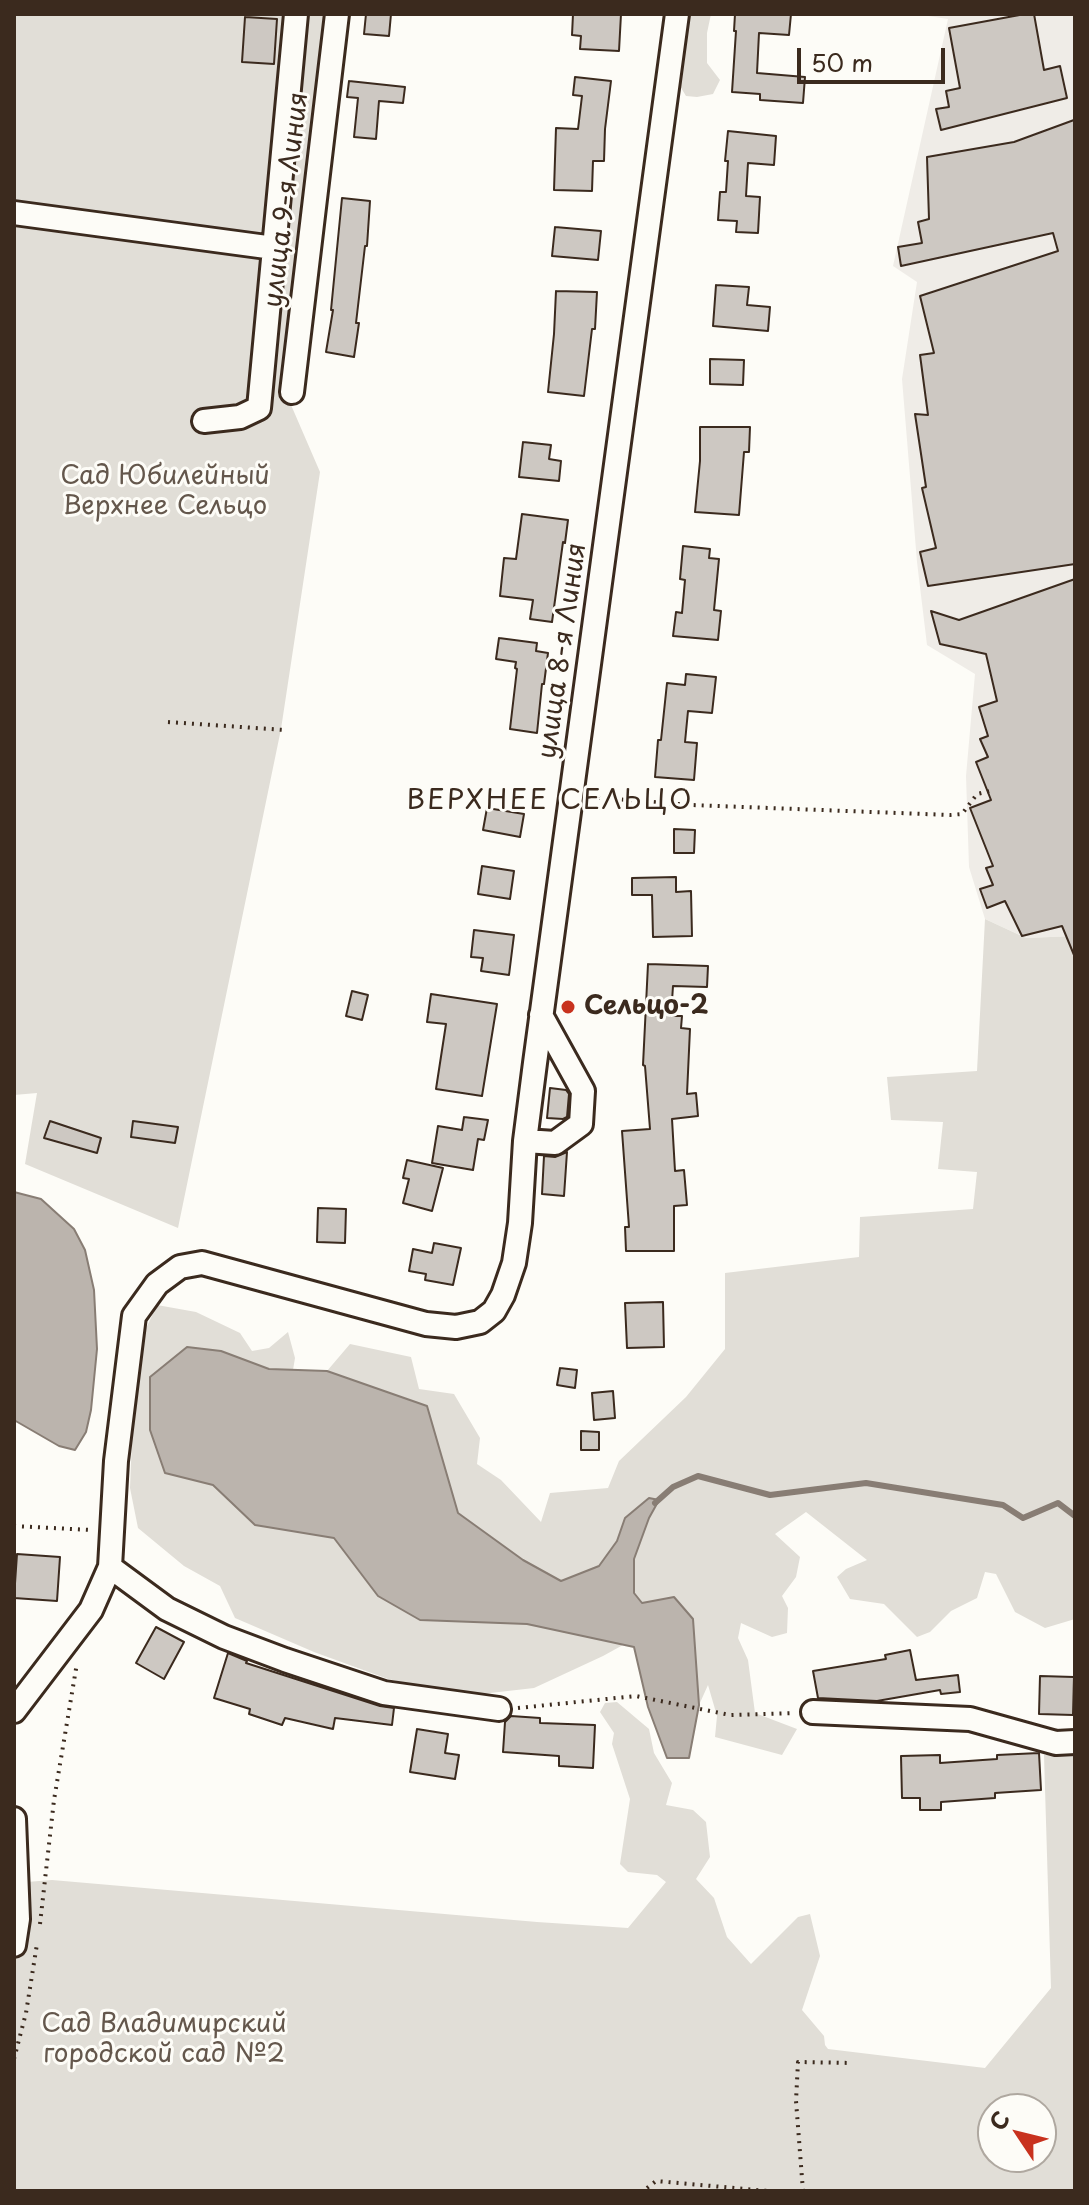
<!DOCTYPE html>
<meta charset="utf-8">
<style>
body{margin:0}
#map{position:relative;width:1089px;height:2205px;overflow:hidden;background:#fdfcf7;font-family:"Playpen Sans",sans-serif}
canvas{display:block}
.frame{position:absolute;inset:0;border:16px solid #3b2a1e;pointer-events:none}
.north{position:absolute;left:977px;top:2093px;width:80px;height:80px;box-sizing:border-box;background:#fdfcf7;border:2px solid #afa8a0;border-radius:50%;rotate:305deg;font-size:22px;font-weight:700;line-height:32px;text-align:center;color:#3b2a1e}
.north::after{content:'';display:block;margin:auto;width:28px;height:36px;background:#c8321e;clip-path:polygon(50% 0,100% 100%,50% 72%,0 100%)}
.scale{position:absolute;left:797px;top:48px;width:148px;height:36px;box-sizing:border-box;border:4px solid #3b2a1e;border-top:0;padding-left:10px;font-size:24px;line-height:28px;white-space:nowrap;color:#3b2a1e;-webkit-text-stroke:6px #fdfcf7;paint-order:stroke}
</style>
<div id="map">
<canvas width="1089" height="2205"></canvas>
<div class="frame"></div>
<div class="north">С</div>
<div class="scale">50 m</div>
</div>
<script>
const g = document.querySelector('canvas').getContext('2d');
g.lineJoin = 'round';
function fillPath(path, color) {
  g.fillStyle = color;
  g.fill(path, 'evenodd');
}
function shape(rows) {
  const path = new Path2D();
  for (const r of rows) {
    path.moveTo(r[0], r[1]);
    for (let i = 2; i < r.length; i += 2) path.lineTo(r[i], r[i + 1]);
  }
  return path;
}
function strokePath(path, color, width, dash) {
  g.strokeStyle = color;
  g.lineWidth = width;
  g.lineCap = dash ? 'butt' : 'round';
  g.setLineDash(dash || []);
  g.stroke(path);
}
function drawText(font, color, halo, rows, align = 'center') {
  g.font = font + ' "Playpen Sans",sans-serif';
  g.lineWidth = 6;
  g.setLineDash([]);
  g.textBaseline = 'middle';
  g.strokeStyle = halo;
  g.fillStyle = color;
  for (const [text, x, y, turn = 0] of rows) {
    g.save();
    g.translate(x, y);
    g.rotate((+turn || 0) * Math.PI / 180);
    g.textAlign = isNaN(turn) ? turn : align;
    if (halo) g.strokeText(text, 0, 0);
    g.fillText(text, 0, 0);
    g.restore();
  }
}
fillPath(shape([
 [915,14,1075,14,1075,936,1026,938,985,919,969,867,966,776,975,674,927,645,917,562,902,379,917,282,893,266,948,19]
]), '#efece7');
fillPath(shape([
 [14,14,332,14,285,391,320,472,281,729,178,1228,25,1164,37,1093,14,1095],
 [685,14,711,14,707,33,707,63,720,80,713,94,697,97,686,96,680,86],
 [985,919,1026,938,1075,936,1075,1619,1045,1628,1015,1612,996,1574,985,1572,977,1598,951,1611,930,1632,917,1637,884,1604,850,1599,837,1577,846,1569,867,1560,806,1512,775,1534,800,1557,796,1577,782,1596,788,1608,787,1633,772,1637,741,1623,738,1638,748,1660,755,1713,797,1729,782,1755,715,1737,717,1716,708,1685,699,1705,693,1619,642,1603,634,1593,634,1559,649,1518,659,1501,625,1518,617,1541,599,1566,561,1581,523,1560,458,1513,427,1406,327,1371,350,1344,411,1357,419,1389,454,1394,480,1438,477,1464,501,1480,541,1522,550,1493,608,1488,619,1461,686,1397,725,1349,725,1273,859,1257,860,1217,973,1209,977,1172,938,1169,943,1122,891,1120,887,1077,977,1071],
 [157,1305,196,1312,240,1333,252,1351,269,1348,288,1332,295,1358,293,1370,269,1369,221,1351,165,1473,213,1485,255,1525,334,1538,378,1596,420,1620,527,1624,623,1645,603,1656,534,1688,464,1696,388,1679,314,1652,235,1618,220,1586,184,1566,138,1528,130,1488,134,1388,141,1339],
 [617,1702,649,1729,654,1753,672,1783,666,1805,693,1810,706,1822,710,1857,696,1879,714,1898,727,1937,751,1964,798,1917,810,1914,820,1956,802,2010,824,2036,825,2045,828,2049,985,2068,1051,1988,1044,1755,1075,1755,1075,2191,14,2191,14,1883,52,1880,537,1922,628,1928,666,1882,657,1875,628,1872,620,1864,630,1799,612,1744,614,1733,600,1712,605,1703],
 [993,2109,1041,2109,1041,2157,993,2157]
]), '#e1ded7');
const water = shape([
 [14,1192,41,1199,74,1229,85,1250,94,1290,97,1349,91,1410,86,1432,75,1450,59,1446,14,1420,14,1192],
 [187,1347,221,1351,269,1369,327,1371,427,1406,458,1513,523,1560,561,1581,599,1566,617,1541,625,1518,649,1498,659,1500,649,1518,634,1559,634,1593,642,1603,674,1597,693,1619,699,1705,689,1758,667,1758,648,1707,634,1647,527,1624,420,1620,378,1596,334,1538,255,1525,213,1485,165,1473,150,1430,150,1377,187,1347]
]);
fillPath(water, '#bbb4ad');
strokePath(water, '#887d74', 2);
strokePath(shape([
 [655,1503,673,1487,698,1476,770,1495,866,1483,1003,1505,1023,1518,1058,1503,1075,1516]
]), '#887d74', 6);
const building = shape([
 [366,14,391,14,389,36,364,34,366,14],
 [573,14,621,14,619,51,580,49,581,36,572,35,573,14],
 [735,14,791,14,789,35,759,33,757,73,805,77,803,103,760,100,760,94,732,92,736,31,734,31,735,14],
 [1025,14,1034,14,1044,70,1060,66,1067,98,941,130,936,109,949,107,946,91,960,88,949,28,1025,14],
 [245,17,277,19,274,64,242,62,245,17],
 [575,77,611,81,605,129,604,161,593,161,592,191,554,190,556,128,578,129,582,96,573,95,575,77],
 [349,81,405,87,403,103,379,101,376,139,354,137,358,98,347,97,349,81],
 [1074,120,1075,564,928,586,920,552,936,548,922,488,926,487,915,414,928,415,920,355,934,353,920,296,1058,251,1053,233,901,266,898,247,922,243,918,222,929,219,927,157,1014,142,1074,120],
 [728,131,776,136,774,165,748,163,746,196,760,197,758,233,736,232,737,221,718,220,720,192,726,192,728,161,725,161,728,131],
 [342,198,370,201,367,246,365,246,356,323,359,323,354,357,326,352,333,310,331,310,342,198],
 [555,227,601,231,598,260,552,256,555,227],
 [716,285,749,287,747,305,770,307,768,331,713,326,716,285],
 [556,291,597,292,595,329,592,329,584,396,548,392,554,334,556,291],
 [710,359,744,360,743,385,710,384,710,359],
 [700,427,750,427,749,452,744,452,739,515,695,512,700,461,700,427],
 [523,442,551,445,549,459,561,461,559,481,519,477,523,442],
 [522,514,568,520,565,543,563,542,552,622,530,619,533,600,500,596,504,558,516,559,522,514],
 [683,546,710,549,709,558,719,559,714,610,721,611,718,640,673,636,676,612,682,613,685,580,680,579,683,546],
 [1075,579,1075,955,1074,955,1062,926,1022,936,1005,901,987,908,980,889,993,885,986,868,993,866,970,808,991,800,976,762,988,757,980,739,988,736,979,707,997,701,986,654,940,644,931,611,959,620,1075,579],
 [499,638,537,643,536,651,548,653,544,684,542,684,537,733,510,729,517,669,515,668,516,662,496,659,499,638],
 [686,674,716,677,712,713,688,711,685,742,697,743,694,780,655,777,658,740,661,740,667,683,685,685,686,674],
 [487,808,524,814,520,837,483,830,487,808],
 [674,829,695,830,694,853,674,853,674,829],
 [482,866,514,871,510,899,478,894,482,866],
 [676,877,676,892,691,891,692,936,653,937,652,895,632,895,632,878,676,877],
 [474,930,514,935,509,975,481,971,483,958,471,957,474,930],
 [648,964,708,966,707,987,673,986,671,1016,682,1016,681,1028,690,1029,687,1094,696,1093,698,1116,672,1119,675,1171,684,1170,687,1205,674,1206,674,1251,626,1251,625,1227,629,1227,622,1131,650,1129,645,1066,643,1065,648,964],
 [352,991,368,995,362,1020,346,1016,352,991],
 [431,994,497,1004,482,1096,436,1089,446,1024,427,1022,431,994],
 [550,1088,566,1090,569,1094,567,1117,563,1119,547,1118,550,1088],
 [464,1117,488,1120,484,1140,478,1139,473,1170,432,1163,438,1126,462,1130,464,1117],
 [50,1121,101,1138,97,1153,44,1138,50,1121],
 [133,1121,178,1127,175,1143,131,1137,133,1121],
 [567,1152,564,1196,542,1194,544,1156,555,1157,567,1152],
 [407,1160,443,1168,432,1211,403,1203,409,1179,403,1178,407,1160],
 [318,1208,346,1209,345,1243,317,1242,318,1208],
 [434,1243,461,1248,453,1285,425,1280,426,1274,409,1271,413,1249,432,1253,434,1243],
 [663,1302,664,1347,627,1348,625,1303,663,1302],
 [560,1368,577,1370,575,1388,557,1385,560,1368],
 [613,1391,615,1418,594,1420,592,1393,613,1391],
 [581,1431,599,1432,599,1450,581,1450,581,1431],
 [17,1554,60,1557,57,1601,14,1598,17,1554],
 [156,1627,184,1642,164,1679,136,1663,156,1627],
 [910,1650,916,1680,958,1675,960,1692,941,1694,940,1690,877,1701,818,1698,813,1671,886,1659,885,1655,910,1650],
 [228,1653,247,1661,246,1663,380,1706,394,1708,392,1725,335,1718,333,1729,285,1718,282,1725,249,1714,250,1709,214,1698,228,1653],
 [1040,1676,1074,1677,1073,1715,1039,1714,1040,1676],
 [511,1716,540,1718,540,1723,595,1725,593,1768,559,1766,559,1756,503,1752,505,1722,511,1716],
 [417,1729,448,1734,445,1753,459,1755,455,1779,410,1772,417,1729],
 [1039,1753,1041,1790,995,1793,995,1798,941,1802,941,1810,920,1810,920,1798,902,1798,901,1756,940,1755,940,1763,997,1759,997,1755,1039,1753]
]);
fillPath(building, '#cdc8c2');
strokePath(building, '#3b2a1e', 2);
const minor = shape([
 [14,213,274,248],
 [292,392,337,14],
 [204,421,240,417,259,408,296,14],
 [525,1141,555,1143,581,1124,583,1091,541,1015],
 [110,1567,167,1609,224,1637,285,1660,384,1693,499,1709],
 [14,1711,91,1610,110,1567,116,1461,134,1316,157,1284,180,1267,202,1263,426,1324,456,1327,480,1322,494,1311,503,1295,514,1263,520,1223,525,1141,535,1063,677,14],
 [813,1712,970,1719,1056,1743,1075,1742],
 [14,1819,18,1919,14,1945]
]);
strokePath(minor, '#3b2a1e', 28);
strokePath(shape([
 [168,722,285,730],
 [590,797,692,805,950,815,962,814,977,794,994,790],
 [14,1526,91,1530],
 [518,1708,636,1696,730,1715,794,1713],
 [40,1924,54,1800,77,1663],
 [14,2059,26,2013,37,1944],
 [647,2188,656,2181,768,2191],
 [803,2191,796,2101,798,2062,852,2063]
]), '#3b2a1e', 4, [2, 6]);
strokePath(minor, '#fdfcf7', 22);
for (const [x, y, r, color] of [
 [568,1007,8,"#c8321e"]
]) {
  const dot = new Path2D();
  dot.arc(x, y, r, 0, 2 * Math.PI);
  g.fillStyle = color;
  g.fill(dot);
  strokePath(dot, '#fdfcf7', 3);
}
drawText('26px', '#3b2a1e', '#fdfcf7', [
 ["улица 9-я Линия",287,200,-83],
 ["улица 8-я Линия",563,651,-82]
]);
drawText('26px', '#64574c', '#fdfcf7', [
 ["Сад Юбилейный",165,477],
 ["Верхнее Сельцо",165,507],
 ["Сад Владимирский",164,2025],
 ["городской сад №2",164,2055]
]);
drawText('bold 26px', '#3b2a1e', '#fdfcf7', [
 ["Сельцо-2",584,1007]
], 'left');
g.letterSpacing = '2px';
drawText('28px', '#3b2a1e', '#fdfcf7', [
 ["ВЕРХНЕЕ СЕЛЬЦО",550,801]
]);
g.letterSpacing = '0px';
</script>
